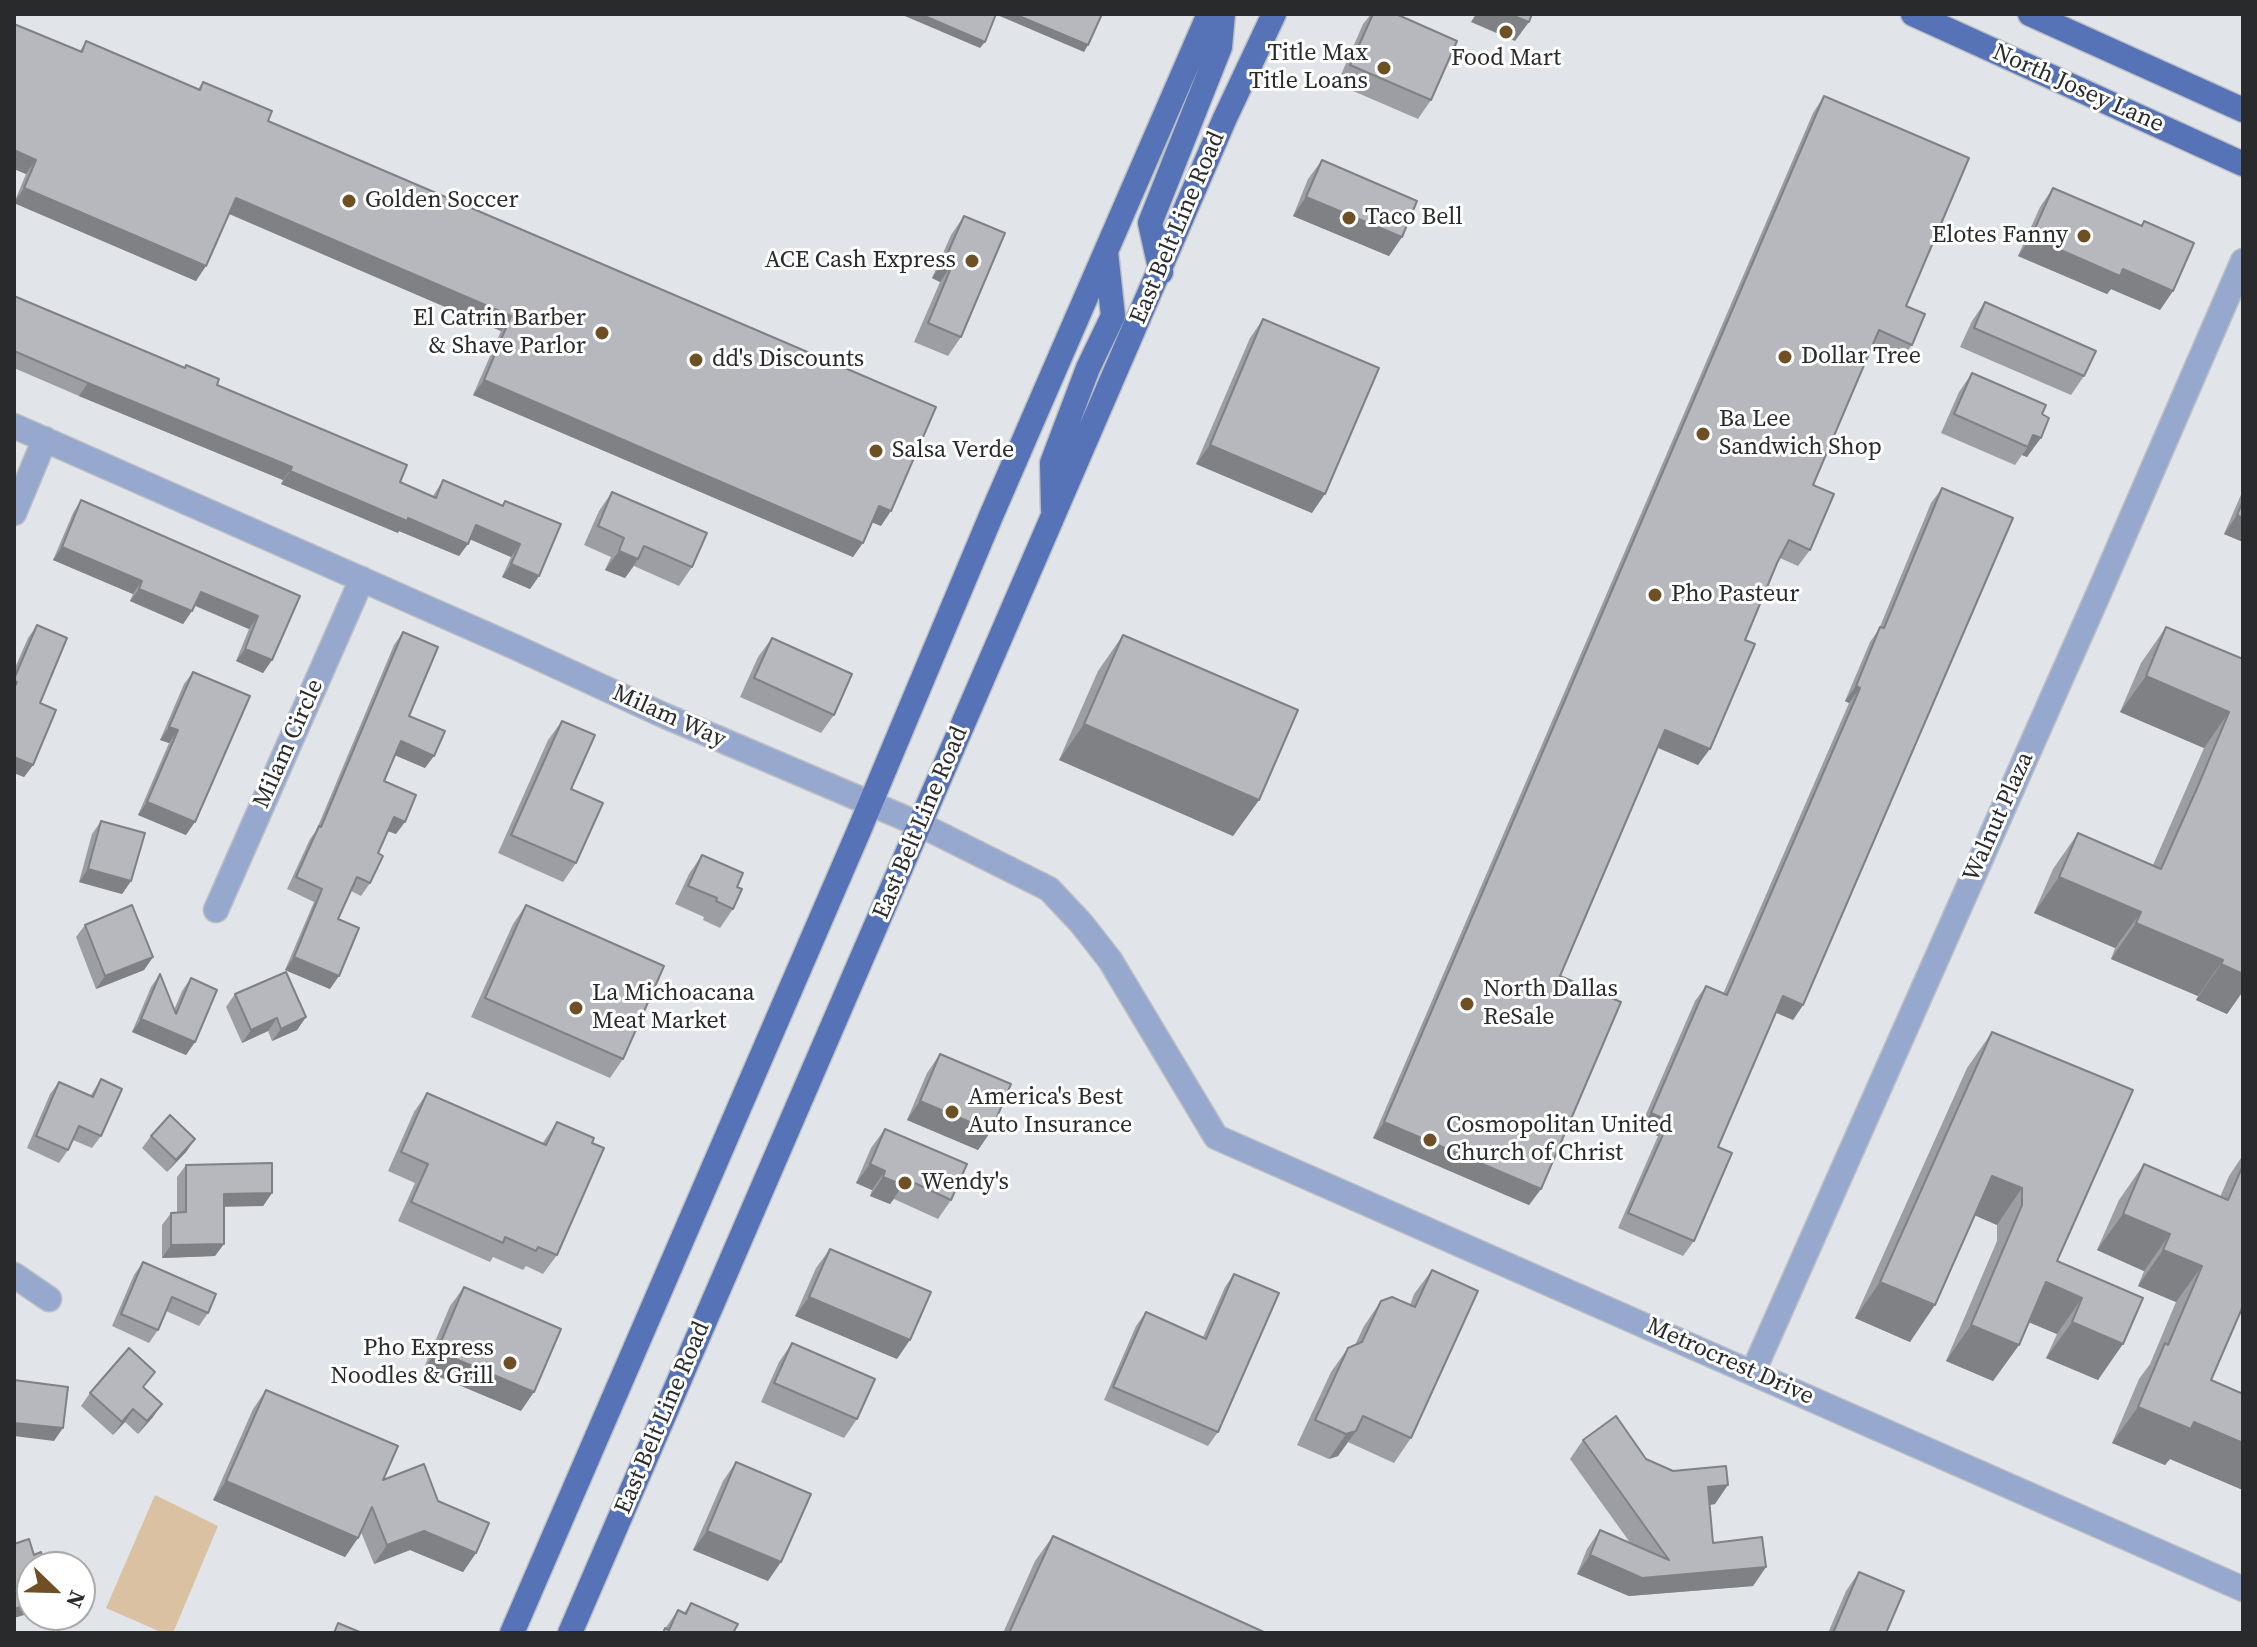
<!DOCTYPE html>
<style>
body{margin:0}
#map{position:relative;width:2257px;height:1647px;overflow:hidden;background:#e1e4e9;font-family:"Source Serif 4",serif}
canvas{display:block}
.frame{position:absolute;inset:0;border:16px solid #292a2b;pointer-events:none}
.north{position:absolute;left:16px;top:1551px;width:80px;height:80px;box-sizing:border-box;background:#fff;border:2px solid #a9aaaa;border-radius:50%;rotate:113deg;font-size:22px;font-weight:700;line-height:32px;text-align:center;color:#292a2b}
.north::after{content:'';display:block;margin:auto;width:28px;height:36px;background:#6e5024;clip-path:polygon(50% 0,100% 100%,50% 72%,0 100%)}
</style>
<div id="map">
<canvas width="2257" height="1647"></canvas>
<div class="frame"></div>
<div class="north">N</div>
</div>
<script>
const g = document.querySelector('canvas').getContext('2d');
g.lineJoin = 'round';
function fillPath(path, color) {
  g.fillStyle = color;
  g.fill(path, 'evenodd');
}
function shape(rows) {
  const path = new Path2D();
  for (const r of rows) {
    path.moveTo(r[0], r[1]);
    for (let i = 2; i < r.length; i += 2) path.lineTo(r[i], r[i + 1]);
  }
  return path;
}
function strokePath(path, color, width, dash) {
  g.strokeStyle = color;
  g.lineWidth = width;
  g.lineCap = dash ? 'butt' : 'round';
  g.setLineDash(dash || []);
  g.stroke(path);
}
function drawText(font, color, halo, rows, align = 'center') {
  g.font = font + ' "Source Serif 4",serif';
  g.lineWidth = 6;
  g.setLineDash([]);
  g.textBaseline = 'middle';
  g.strokeStyle = halo;
  g.fillStyle = color;
  for (const [text, x, y, turn = 0] of rows) {
    g.save();
    g.translate(x, y);
    g.rotate((+turn || 0) * Math.PI / 180);
    g.textAlign = isNaN(turn) ? turn : align;
    if (halo) g.strokeText(text, 0, 0);
    g.fillText(text, 0, 0);
    g.restore();
  }
}
fillPath(shape([
 [155,1495,218,1526,173,1633,163,1633,106,1608]
]), '#dac1a1');
const minor = shape([
 [14,426,515,647,663,715,921,825,1049,889,1081,923,1110,960,1216,1137,2243,1589],
 [14,513,45,439],
 [216,910,362,579],
 [14,1275,49,1299],
 [1753,1372,2098,595,2243,261]
]);
const major = shape([
 [1913,14,2243,164],
 [2030,14,2243,110],
 [1161,272,1150,223,1220,47,1223,14],
 [1053,509,1052,463,1088,368,1113,316,1106,252],
 [512,1633,858,833,991,516,1209,14],
 [570,1633,1225,118,1274,14]
]);
strokePath(minor, '#bcbfc3', 27);
strokePath(major, '#bcbfc3', 27);
strokePath(minor, '#97a8cf', 24);
strokePath(major, '#5773b8', 24);
fillPath(shape([
 [1371,14,1396,14,1431,100,1418,119,1337,84,1363,24],
 [14,24,80,51,86,41,198,89,203,82,268,121,881,526,872,522,853,557,473,395,501,331,229,214,196,281,14,203,26,174,14,169],
 [1824,96,1906,306,1912,345,1900,361,1871,349,1813,485,1810,550,1798,566,1780,558,1745,640,1698,765,1658,748,1560,976,1541,1189,1529,1205,1373,1138,1813,113],
 [1322,160,1402,237,1389,256,1293,216,1308,179],
 [2053,188,2140,226,2144,221,2173,291,2160,310,2111,289,2107,294,2018,256,2040,207],
 [964,216,961,337,948,356,914,342,940,282,932,278,951,235],
 [14,296,217,385,400,482,433,496,443,480,502,505,505,501,539,576,530,589,502,577,511,557,470,539,459,556,399,531,398,533,281,484,283,480,79,396,14,368],
 [1985,302,2084,376,2071,395,1960,347,1972,321],
 [1263,319,1312,513,1196,464,1250,338],
 [1972,373,2042,414,2027,457,2022,455,2015,465,1941,433,1959,392],
 [1942,488,1803,1005,1793,1020,1776,1013,1718,1147,1694,1241,1683,1256,1618,1228,1658,1136,1640,1128,1695,1001,1706,986,1723,994,1849,703,1845,701,1870,642,1879,629,1931,503],
 [2243,490,2243,542,2224,534],
 [612,492,692,567,679,586,634,566,625,578,605,570,611,557,584,545,599,511],
 [81,500,300,596,272,660,263,673,236,661,249,629,195,606,183,624,130,601,133,594,53,560,73,513],
 [37,625,40,703,33,765,24,777,14,773,14,670,28,638],
 [2166,627,2243,659,2243,995,2241,994,2227,1014,2196,1000,2198,996,2111,959,2115,948,2034,913,2053,869,2078,833,2153,865,2204,748,2120,712,2141,663],
 [403,632,409,716,425,768,395,755,384,781,396,834,388,831,378,853,370,883,361,896,351,891,338,919,330,989,285,970,314,902,287,889,310,839,316,831,394,645],
 [1123,635,1259,800,1233,836,1059,760,1098,671],
 [772,638,834,715,821,733,740,697,758,657],
 [193,672,186,835,138,815,169,743,160,740,184,684],
 [562,721,571,789,576,863,563,882,498,853,548,740],
 [101,821,131,881,122,894,79,882,92,834],
 [702,855,737,887,733,909,720,928,703,920,704,917,675,904,689,874],
 [526,905,623,1059,610,1078,471,1017,513,924],
 [85,925,153,957,144,970,96,989,76,937],
 [160,974,174,1010,182,991,191,978,195,1042,186,1055,132,1032,151,987],
 [235,994,306,1017,297,1030,272,1041,268,1031,242,1043,226,1007],
 [1992,1032,2057,1261,2143,1298,2098,1380,2046,1358,2057,1334,2029,1322,2019,1345,1993,1381,1946,1361,1997,1241,1997,1225,1975,1215,1910,1342,1855,1318,1967,1068],
 [940,1054,991,1131,978,1150,907,1120,927,1073],
 [101,1079,101,1136,92,1148,73,1140,68,1150,59,1163,27,1148,50,1094,59,1082,91,1095],
 [427,1093,542,1144,557,1122,557,1255,543,1274,526,1266,523,1270,493,1257,490,1262,398,1221,415,1183,388,1171,414,1112],
 [885,1129,951,1200,938,1219,894,1199,890,1204,870,1196,872,1190,856,1183,871,1148],
 [151,1136,195,1139,186,1152,167,1172,142,1148],
 [2243,1155,2243,1306,2211,1380,2240,1393,2243,1387,2243,1490,2170,1459,2165,1465,2112,1443,2139,1379,2150,1364,2176,1302,2138,1286,2144,1271,2097,1250,2119,1200,2144,1164,2220,1197,2229,1176],
 [186,1165,272,1193,263,1206,224,1206,215,1256,162,1258,162,1225,171,1213,177,1213,177,1177],
 [830,1249,897,1359,795,1316,816,1268],
 [143,1262,208,1313,199,1326,166,1311,158,1330,149,1343,112,1326,134,1275],
 [1432,1270,1411,1438,1394,1463,1348,1442,1338,1456,1329,1459,1297,1445,1331,1372,1348,1348,1355,1345,1364,1326,1381,1301,1410,1305,1414,1294],
 [1234,1274,1218,1432,1208,1446,1104,1400,1136,1326,1146,1312,1203,1337,1225,1287],
 [464,1287,521,1411,423,1370,450,1306],
 [792,1343,857,1419,844,1438,761,1402,779,1362],
 [266,1390,383,1480,438,1501,476,1553,463,1572,410,1550,374,1564,361,1532,358,1538,345,1557,213,1500,253,1409],
 [90,1393,153,1417,138,1434,125,1422,113,1435,81,1406],
 [1583,1440,1646,1459,1715,1504,1710,1505,1713,1543,1766,1567,1753,1586,1629,1596,1577,1574,1587,1549,1600,1530,1631,1544,1570,1459],
 [736,1462,768,1581,693,1550,723,1481],
 [1053,1536,1266,1633,1003,1633,1035,1561],
 [1859,1572,1886,1633,1828,1633,1846,1591],
 [691,1603,733,1633,662,1633,678,1610,684,1613]
]), '#9d9ea3');
fillPath(shape([
 [900,14,920,14,985,42,980,48],
 [995,14,1014,14,1088,45,1084,52],
 [1476,14,1509,14,1529,22,1515,41,1471,22],
 [14,150,36,160,26,174,14,169],
 [24,188,206,266,196,281,14,203],
 [1306,197,1402,237,1389,256,1293,216],
 [236,198,511,316,501,331,225,212],
 [2031,237,2123,269,2173,291,2160,310,2111,289,2107,294,2018,256],
 [945,259,953,263,940,282,932,278],
 [484,380,863,543,853,557,473,395],
 [88,383,292,467,283,480,79,396],
 [2033,435,2041,438,2027,457,2022,455,2028,447],
 [1210,445,1325,494,1312,513,1196,464],
 [290,471,408,518,468,544,459,556,399,531,398,533,281,484],
 [879,506,891,511,881,526,869,521],
 [2237,515,2243,518,2243,542,2224,534],
 [476,525,520,544,511,557,467,538],
 [62,547,142,581,133,594,53,560],
 [619,551,638,559,625,578,605,570],
 [511,564,539,576,530,589,502,577],
 [139,589,192,611,183,624,130,601],
 [201,592,258,616,249,629,192,604],
 [245,649,272,660,263,673,236,661],
 [2146,676,2229,712,2204,748,2120,712],
 [1856,686,1860,688,1849,703,1845,701],
 [1084,724,1259,800,1233,836,1059,760],
 [169,727,178,730,169,743,160,740],
 [1665,730,1710,749,1698,765,1654,746],
 [401,741,434,756,425,768,392,754],
 [14,757,33,765,24,777,14,773],
 [147,802,195,822,186,835,138,815],
 [394,817,405,822,396,834,385,830],
 [88,869,131,881,122,894,79,882],
 [2059,877,2141,912,2115,948,2034,913],
 [2136,923,2223,960,2198,996,2111,959],
 [153,957,144,970,96,989,105,976],
 [294,957,339,976,330,989,285,970],
 [2221,964,2243,974,2243,995,2241,994,2227,1014,2196,1000],
 [1783,996,1803,1005,1793,1020,1773,1011],
 [306,1017,297,1030,272,1041,281,1029],
 [277,1018,268,1031,242,1043,251,1030],
 [141,1019,195,1042,186,1055,132,1032],
 [920,1101,991,1131,978,1150,907,1120],
 [1651,1113,1669,1121,1658,1136,1640,1128],
 [1384,1122,1541,1189,1529,1205,1373,1138],
 [195,1139,186,1152,167,1172,176,1160],
 [870,1164,885,1171,872,1190,856,1183],
 [1992,1176,2022,1188,1997,1225,1967,1212],
 [883,1177,903,1185,890,1204,870,1196],
 [272,1193,263,1206,215,1207,224,1194],
 [2123,1214,2170,1234,2144,1271,2097,1250],
 [224,1244,215,1256,162,1258,171,1245],
 [2163,1250,2202,1266,2176,1302,2138,1286],
 [1880,1282,1935,1305,1910,1342,1855,1318],
 [2046,1282,2082,1298,2057,1334,2021,1319],
 [809,1297,910,1340,897,1359,795,1316],
 [2072,1322,2123,1344,2098,1380,2046,1358],
 [1971,1325,2019,1345,1993,1381,1946,1361],
 [437,1351,534,1392,521,1411,423,1370],
 [162,1404,153,1417,138,1434,147,1421],
 [2138,1407,2194,1422,2243,1443,2243,1490,2170,1459,2165,1465,2112,1443],
 [133,1409,125,1422,113,1435,122,1422],
 [14,1423,63,1428,54,1441,14,1436],
 [1356,1431,1338,1456,1329,1459,1346,1434],
 [226,1481,358,1538,345,1557,213,1500],
 [1728,1485,1715,1504,1695,1506,1708,1487],
 [424,1531,476,1553,463,1572,410,1550,374,1564,387,1545],
 [707,1531,781,1562,768,1581,693,1550],
 [1590,1555,1766,1567,1753,1586,1629,1596,1577,1574],
 [32,1603,31,1613,14,1618,14,1609]
]), '#7f8184');
const building = shape([
 [920,14,996,14,985,42,920,14],
 [1014,14,1102,14,1088,45,1014,14],
 [1373,14,1396,14,1457,41,1431,100,1350,65,1373,14],
 [1509,14,1532,14,1529,22,1509,14],
 [14,24,82,52,86,41,200,90,203,82,272,111,268,121,936,407,891,511,879,506,863,543,484,380,511,316,236,198,206,266,24,188,36,160,14,150,14,24],
 [1824,96,1969,158,1906,306,1925,314,1912,345,1879,330,1813,485,1834,494,1810,550,1789,540,1777,563,1745,640,1755,644,1710,749,1665,730,1560,976,1621,1002,1541,1189,1384,1122,1824,96],
 [1322,160,1417,201,1402,237,1306,197,1322,160],
 [2053,188,2142,226,2144,221,2194,243,2173,291,2123,269,2120,276,2031,237,2053,188],
 [964,216,1005,233,961,337,928,323,953,263,945,259,964,216],
 [14,296,185,368,186,365,219,379,217,385,407,465,400,482,436,498,443,480,503,506,505,501,561,524,539,576,511,564,520,544,476,525,468,544,408,518,407,521,290,471,292,467,88,383,14,351,14,296],
 [1985,302,2096,351,2084,376,1974,328,1985,302],
 [1263,319,1379,368,1325,494,1210,445,1263,319],
 [1972,373,2046,405,2042,414,2049,418,2041,438,2033,435,2028,447,1954,414,1972,373],
 [1942,488,2013,518,1803,1005,1783,996,1718,1147,1732,1153,1694,1241,1628,1213,1669,1121,1651,1113,1706,986,1727,995,1860,688,1856,686,1880,627,1884,628,1942,488],
 [612,492,707,533,692,567,644,546,638,559,619,551,624,538,598,526,612,492],
 [81,500,300,596,272,660,245,649,258,616,201,592,192,611,139,589,142,581,62,547,81,500],
 [2243,501,2243,518,2237,515,2243,501],
 [37,625,67,638,40,703,56,710,33,765,14,757,14,688,17,682,14,680,14,679,37,625],
 [2166,627,2243,659,2243,974,2221,964,2223,960,2136,923,2141,912,2059,877,2078,833,2161,869,2198,786,2229,712,2146,676,2166,627],
 [403,632,438,647,409,716,445,731,434,756,401,741,384,781,416,795,405,822,394,817,378,853,383,856,370,883,357,877,338,919,359,928,339,976,294,957,322,889,296,877,319,826,321,827,403,632],
 [1123,635,1298,710,1259,800,1084,724,1123,635],
 [772,638,852,674,834,715,754,678,772,638],
 [193,672,250,696,195,822,147,802,178,730,169,727,193,672],
 [562,721,595,735,571,789,603,803,576,863,511,835,562,721],
 [101,821,145,833,131,881,88,869,101,821],
 [702,855,743,873,737,887,742,889,733,909,716,901,717,898,688,886,702,855],
 [132,905,153,957,105,976,85,925,132,905],
 [526,905,664,966,623,1059,485,998,526,905],
 [286,972,306,1017,281,1029,277,1018,251,1030,235,994,286,972],
 [160,974,176,1014,191,978,217,990,195,1042,141,1019,160,974],
 [1992,1032,2133,1090,2057,1261,2143,1298,2123,1344,2072,1322,2082,1298,2046,1282,2019,1345,1971,1325,2022,1205,2022,1188,1992,1176,1935,1305,1880,1282,1992,1032],
 [940,1054,1011,1084,991,1131,920,1101,940,1054],
 [101,1079,122,1089,101,1136,79,1126,68,1150,36,1136,59,1082,93,1097,101,1079],
 [427,1093,546,1145,557,1122,594,1138,592,1143,604,1148,557,1255,538,1247,536,1251,505,1237,503,1243,411,1202,428,1164,401,1152,427,1093],
 [170,1115,195,1139,176,1160,151,1136,170,1115],
 [885,1129,967,1164,951,1200,906,1179,903,1185,883,1177,885,1171,870,1164,885,1129],
 [272,1163,272,1193,224,1194,224,1244,171,1245,171,1213,186,1212,186,1165,272,1163],
 [2144,1164,2228,1200,2243,1165,2243,1306,2211,1380,2243,1394,2243,1443,2194,1422,2191,1429,2138,1407,2165,1343,2168,1345,2202,1266,2163,1250,2170,1234,2123,1214,2144,1164],
 [830,1249,931,1292,910,1340,809,1297,830,1249],
 [143,1262,216,1294,208,1313,172,1297,158,1330,121,1314,143,1262],
 [1432,1270,1478,1291,1411,1438,1363,1416,1356,1431,1346,1434,1315,1420,1348,1348,1362,1342,1381,1301,1392,1297,1415,1307,1432,1270],
 [1234,1274,1279,1293,1218,1432,1113,1387,1146,1312,1206,1339,1234,1274],
 [464,1287,561,1329,534,1392,437,1351,464,1287],
 [792,1343,875,1379,857,1419,774,1383,792,1343],
 [129,1348,155,1372,143,1387,162,1404,147,1421,133,1409,122,1422,90,1393,129,1348],
 [14,1380,68,1387,63,1428,14,1423,14,1380],
 [266,1390,398,1446,383,1480,424,1464,438,1501,489,1523,476,1553,424,1531,387,1545,372,1507,358,1538,226,1481,266,1390],
 [1616,1416,1646,1459,1673,1471,1726,1466,1728,1485,1708,1487,1713,1543,1762,1537,1766,1567,1642,1578,1590,1555,1600,1530,1669,1560,1583,1440,1616,1416],
 [736,1462,811,1494,781,1562,707,1531,736,1462],
 [1053,1536,1266,1633,1009,1633,1053,1536],
 [29,1539,34,1555,41,1552,46,1567,32,1567,32,1603,14,1609,14,1544,29,1539],
 [1859,1572,1904,1591,1886,1633,1833,1633,1859,1572],
 [691,1603,738,1624,733,1633,663,1633,665,1628,669,1630,678,1610,686,1614,691,1603],
 [338,1623,362,1633,334,1633,338,1623]
]);
fillPath(building, '#b6b8bd');
strokePath(building, '#7f8184', 2);
for (const [x, y, r, color] of [
 [1506,32,8,"#6e5024"],
 [1384,68,8,"#6e5024"],
 [349,201,8,"#6e5024"],
 [1349,218,8,"#6e5024"],
 [2084,236,8,"#6e5024"],
 [972,261,8,"#6e5024"],
 [602,333,8,"#6e5024"],
 [1785,357,8,"#6e5024"],
 [696,360,8,"#6e5024"],
 [1703,434,8,"#6e5024"],
 [876,451,8,"#6e5024"],
 [1655,595,8,"#6e5024"],
 [1467,1004,8,"#6e5024"],
 [576,1008,8,"#6e5024"],
 [952,1112,8,"#6e5024"],
 [1430,1140,8,"#6e5024"],
 [905,1183,8,"#6e5024"],
 [510,1363,8,"#6e5024"]
]) {
  const dot = new Path2D();
  dot.arc(x, y, r, 0, 2 * Math.PI);
  g.fillStyle = color;
  g.fill(dot);
  strokePath(dot, '#fff', 3);
}
drawText('24px', '#292a2b', '#fff', [
 ["Title Max",1368,54,"right"],
 ["Title Loans",1368,82,"right"],
 ["Food Mart",1506,59,"center"],
 ["Golden Soccer",365,201],
 ["Taco Bell",1365,218],
 ["Elotes Fanny",2068,236,"right"],
 ["ACE Cash Express",956,261,"right"],
 ["El Catrin Barber",586,319,"right"],
 ["& Shave Parlor",586,347,"right"],
 ["Dollar Tree",1801,357],
 ["dd's Discounts",712,360],
 ["Ba Lee",1719,420],
 ["Sandwich Shop",1719,448],
 ["Salsa Verde",892,451],
 ["Pho Pasteur",1671,595],
 ["North Dallas",1483,990],
 ["ReSale",1483,1018],
 ["La Michoacana",592,994],
 ["Meat Market",592,1022],
 ["America's Best",968,1098],
 ["Auto Insurance",968,1126],
 ["Cosmopolitan United",1446,1126],
 ["Church of Christ",1446,1154],
 ["Wendy's",921,1183],
 ["Pho Express",494,1349,"right"],
 ["Noodles & Grill",494,1377,"right"]
], 'left');
drawText('24px', '#292a2b', '#fff', [
 ["North Josey Lane",2078,89,24],
 ["East Belt Line Road",1178,228,-67],
 ["Milam Way",669,717,24],
 ["Milam Circle",289,744,-66],
 ["Walnut Plaza",1999,817,-66],
 ["East Belt Line Road",921,823,-67],
 ["Metrocrest Drive",1730,1362,24],
 ["East Belt Line Road",663,1418,-67]
]);
</script>
